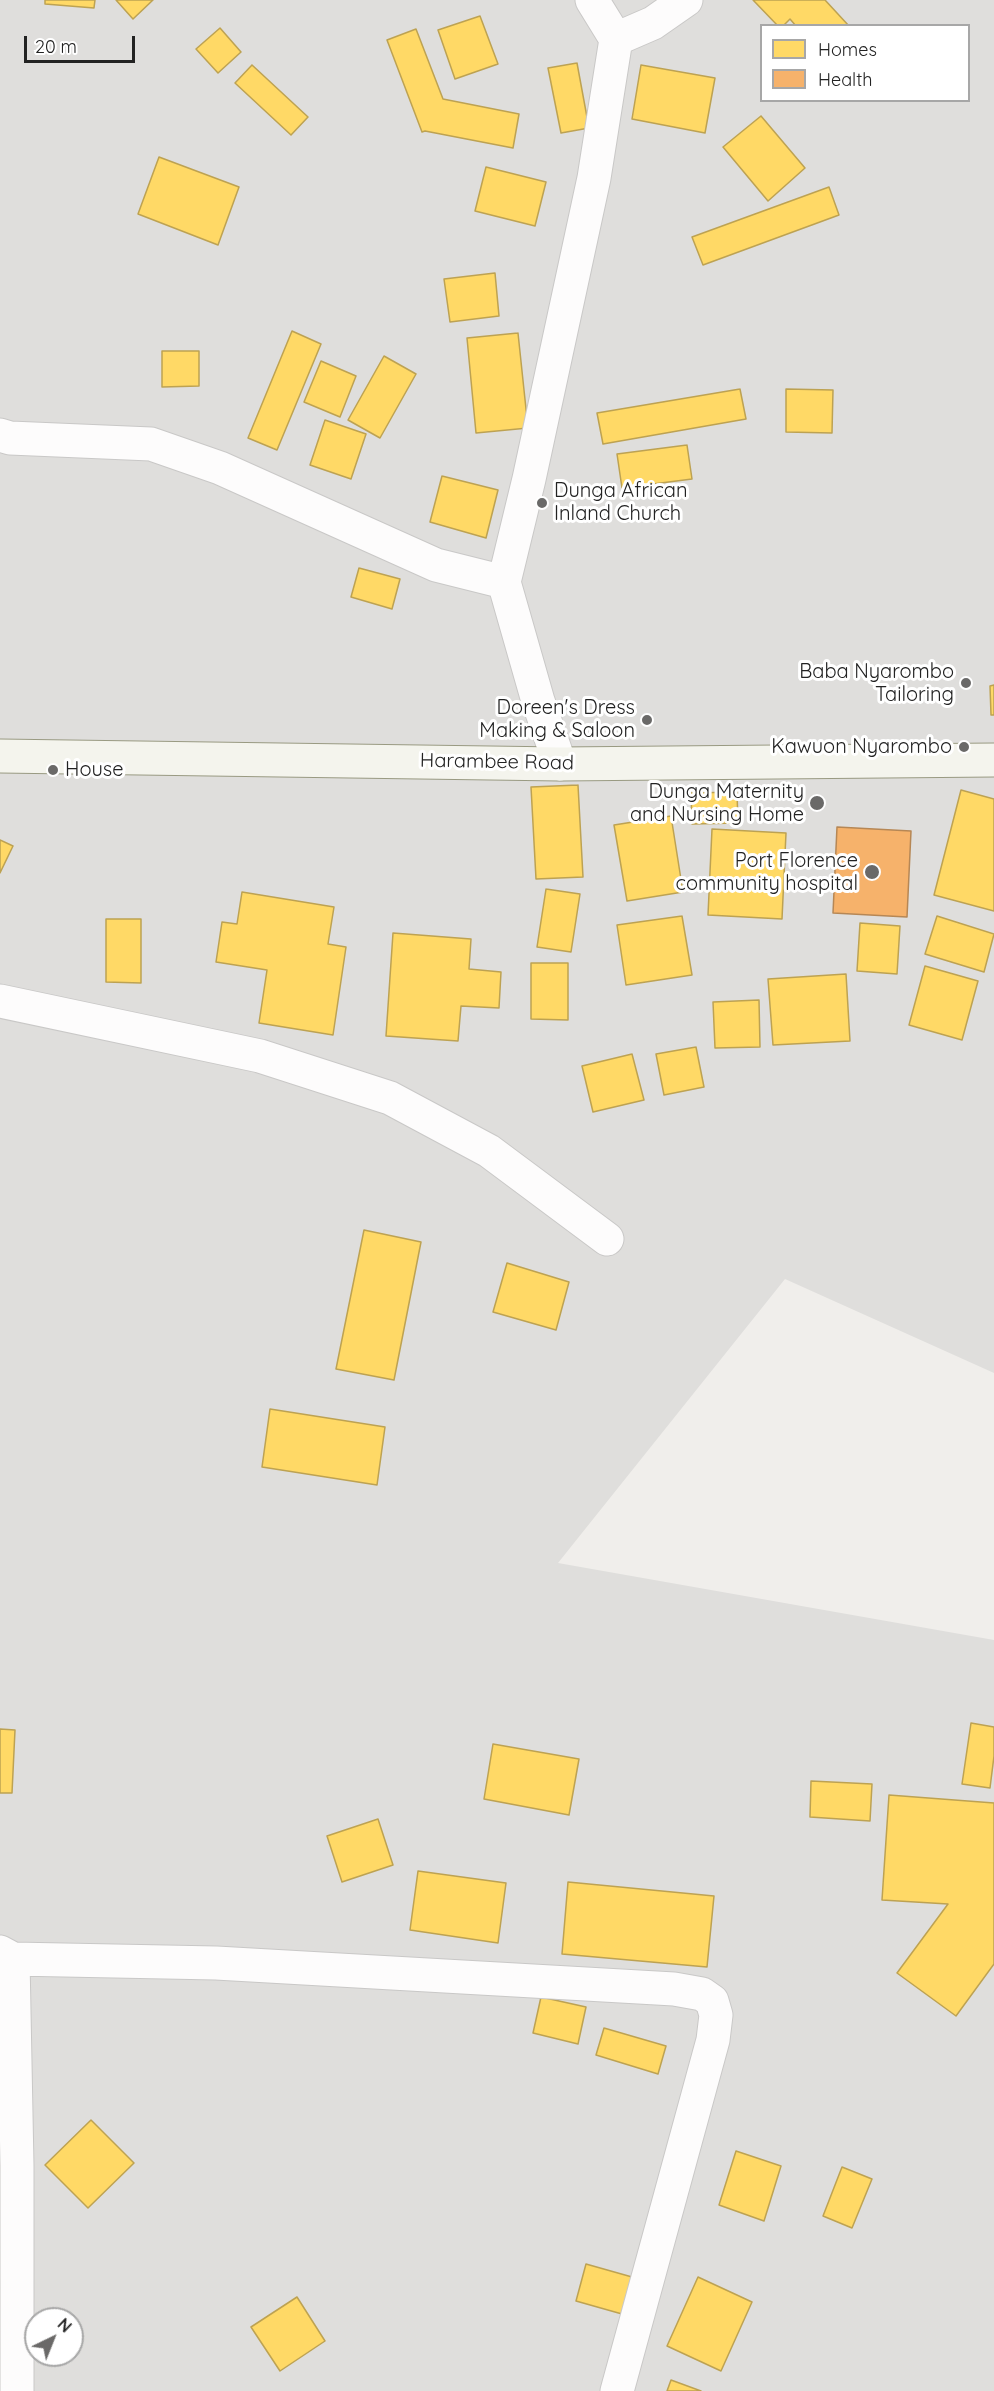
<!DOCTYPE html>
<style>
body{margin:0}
#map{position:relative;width:994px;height:2391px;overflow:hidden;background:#f0eeeb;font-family:Quicksand,sans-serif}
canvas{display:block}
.legend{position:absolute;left:760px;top:24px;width:210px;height:78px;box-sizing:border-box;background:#fff;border:2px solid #a7a7a7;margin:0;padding:8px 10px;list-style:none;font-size:18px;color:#222}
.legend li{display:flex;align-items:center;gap:12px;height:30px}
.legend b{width:30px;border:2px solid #a7a7a7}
.north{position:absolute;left:24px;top:2307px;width:60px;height:60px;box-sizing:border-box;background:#fff;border:2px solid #a7a7a7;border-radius:50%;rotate:43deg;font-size:16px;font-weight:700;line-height:24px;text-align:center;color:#222}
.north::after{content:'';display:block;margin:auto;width:21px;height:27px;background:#6a6968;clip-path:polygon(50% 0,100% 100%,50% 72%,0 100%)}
.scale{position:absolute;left:24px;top:36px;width:111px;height:27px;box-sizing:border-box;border:3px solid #222;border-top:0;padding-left:8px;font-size:18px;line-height:21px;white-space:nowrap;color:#222;-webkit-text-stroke:4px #fff;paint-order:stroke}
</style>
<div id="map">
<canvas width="994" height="2391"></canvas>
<ul class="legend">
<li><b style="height:16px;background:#ffd966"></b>Homes</li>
<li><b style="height:16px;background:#f6b26b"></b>Health</li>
</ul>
<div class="north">N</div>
<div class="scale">20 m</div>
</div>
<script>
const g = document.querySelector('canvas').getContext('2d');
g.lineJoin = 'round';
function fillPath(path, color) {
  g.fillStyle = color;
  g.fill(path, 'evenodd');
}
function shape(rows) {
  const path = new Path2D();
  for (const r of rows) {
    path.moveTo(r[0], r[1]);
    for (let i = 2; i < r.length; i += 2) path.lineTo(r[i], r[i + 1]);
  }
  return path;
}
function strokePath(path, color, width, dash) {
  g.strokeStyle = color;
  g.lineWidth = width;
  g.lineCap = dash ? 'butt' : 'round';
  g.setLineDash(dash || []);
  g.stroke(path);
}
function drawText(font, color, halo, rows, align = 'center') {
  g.font = font + ' Quicksand,sans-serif';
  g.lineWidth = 6;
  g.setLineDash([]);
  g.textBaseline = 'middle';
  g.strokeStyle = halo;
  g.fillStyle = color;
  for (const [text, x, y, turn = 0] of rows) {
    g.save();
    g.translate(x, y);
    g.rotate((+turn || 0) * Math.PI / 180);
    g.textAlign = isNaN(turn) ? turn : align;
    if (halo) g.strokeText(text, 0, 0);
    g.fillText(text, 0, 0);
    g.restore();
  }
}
fillPath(shape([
 [0,0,994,0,994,1373,785,1279,558,1563,994,1640,994,2391,0,2391],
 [762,26,968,26,968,100,762,100],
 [36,2319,72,2319,72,2355,36,2355]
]), '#dfdedc');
const homes = shape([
 [45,0,95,0,94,8,45,4,45,0],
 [116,0,153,0,133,19,116,0],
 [753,0,825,0,849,26,796,26,790,19,783,26,778,26,753,0],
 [480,16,498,64,455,79,438,30,480,16],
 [220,28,241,52,218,73,196,49,220,28],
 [416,29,443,99,519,114,513,148,425,131,422,132,387,40,416,29],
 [577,63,589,128,561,133,548,68,577,63],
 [252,65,308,117,291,135,235,83,252,65],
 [641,65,715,78,705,133,632,119,641,65],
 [761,116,805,168,768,201,723,147,761,116],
 [159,157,239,187,218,245,138,214,159,157],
 [486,167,546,182,535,226,475,211,486,167],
 [829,187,839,215,703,265,692,237,829,187],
 [495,273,499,316,450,322,444,279,495,273],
 [292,331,321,344,277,450,248,438,292,331],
 [518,333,528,428,476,433,467,338,518,333],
 [162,351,199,351,199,386,162,387,162,351],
 [384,356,416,374,380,438,348,420,384,356],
 [321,361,356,376,340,417,304,402,321,361],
 [740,389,746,419,603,444,597,413,740,389],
 [786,389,833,390,832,433,786,432,786,389],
 [325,420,366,434,351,479,310,465,325,420],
 [687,445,692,479,622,488,617,454,687,445],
 [442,476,498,490,486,538,430,522,442,476],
 [359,568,400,579,392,609,351,597,359,568],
 [994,685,994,715,991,715,990,686,994,685],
 [578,785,583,877,536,879,531,787,578,785],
 [961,790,994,799,994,911,934,895,961,790],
 [737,792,738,823,692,824,691,793,737,792],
 [671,816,683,892,627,901,614,825,671,816],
 [712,829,786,833,782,919,708,915,712,829],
 [0,840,13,846,0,873,0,840],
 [546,889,580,894,571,952,537,947,546,889],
 [242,892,334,907,328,944,346,947,333,1035,259,1023,267,970,216,962,222,922,237,924,242,892],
 [682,916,692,975,626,985,617,925,682,916],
 [937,916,994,934,984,972,925,954,937,916],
 [106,919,141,919,141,983,106,982,106,919],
 [860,923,900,926,897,974,857,971,860,923],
 [393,933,471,939,469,969,501,972,499,1008,461,1006,458,1041,386,1036,393,933],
 [531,963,568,963,568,1020,531,1019,531,963],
 [925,966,978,981,962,1040,909,1025,925,966],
 [846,974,850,1041,773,1045,768,979,846,974],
 [759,1000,760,1047,715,1048,713,1002,759,1000],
 [696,1047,704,1087,664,1095,656,1054,696,1047],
 [632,1054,644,1100,593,1112,582,1066,632,1054],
 [364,1230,421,1242,394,1380,336,1369,364,1230],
 [507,1263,569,1282,556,1330,493,1312,507,1263],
 [270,1409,385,1427,377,1485,262,1467,270,1409],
 [971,1723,994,1727,994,1756,990,1788,962,1784,971,1723],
 [0,1729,15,1730,12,1793,0,1793,0,1729],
 [493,1744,579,1759,569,1815,484,1799,493,1744],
 [811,1781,872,1784,870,1821,810,1817,811,1781],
 [889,1795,994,1803,994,1964,956,2016,897,1973,948,1904,882,1900,889,1795],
 [378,1819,393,1865,342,1882,327,1836,378,1819],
 [418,1871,506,1883,498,1943,410,1930,418,1871],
 [568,1882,714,1896,707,1967,562,1954,568,1882],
 [541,1997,586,2007,578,2044,533,2033,541,1997],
 [604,2028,666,2046,658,2074,596,2055,604,2028],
 [91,2120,134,2163,88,2208,45,2165,91,2120],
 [736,2151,781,2166,764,2221,719,2205,736,2151],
 [842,2167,872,2179,852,2228,823,2216,842,2167],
 [586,2264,632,2277,622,2314,576,2301,586,2264],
 [698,2277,752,2302,721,2371,667,2346,698,2277],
 [297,2297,325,2341,280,2371,251,2327,297,2297],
 [671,2380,701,2391,667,2391,671,2380]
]);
fillPath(homes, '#ffd966');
strokePath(homes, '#bda252', 1.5);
const health = shape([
 [837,827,911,831,907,917,833,913,837,827]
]);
fillPath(health, '#f6b26b');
strokePath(health, '#b68755', 1.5);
const street = shape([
 [616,39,653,23,686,0],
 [0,435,10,438,151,444,220,468,436,565,504,582],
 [560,764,538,701,504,582,529,479,594,178,616,39,592,0],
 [0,1001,260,1056,390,1098,489,1151,607,1239],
 [0,1952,13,1959,216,1963,674,1989,702,1994,712,2001,716,2015,713,2040,617,2391],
 [13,1959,17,2166,17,2391]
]);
const secondary = shape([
 [0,756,560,764,994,760]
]);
strokePath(street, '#c9c8c7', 35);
strokePath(secondary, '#999a82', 35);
strokePath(street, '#fdfcfc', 33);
strokePath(secondary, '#f4f4ed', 33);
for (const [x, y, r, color] of [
 [542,503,6,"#6a6968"],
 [966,683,6,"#6a6968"],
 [647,720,6,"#6a6968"],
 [964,747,6,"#6a6968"],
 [53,770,6,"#6a6968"],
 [817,803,8,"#6a6968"],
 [872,872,8,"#6a6968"]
]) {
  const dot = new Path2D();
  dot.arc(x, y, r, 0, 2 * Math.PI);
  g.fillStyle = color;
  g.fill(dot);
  strokePath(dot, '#fff', 2);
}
drawText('20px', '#222', '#fff', [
 ["Dunga African",554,491,"left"],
 ["Inland Church",554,514,"left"],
 ["Baba Nyarombo",954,672],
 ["Tailoring",954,695],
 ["Doreen's Dress",635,708],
 ["Making & Saloon",635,731],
 ["Kawuon Nyarombo",952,747],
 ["House",65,770,"left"],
 ["Dunga Maternity",804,792],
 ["and Nursing Home",804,815],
 ["Port Florence",858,861],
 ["community hospital",858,884]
], 'right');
drawText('20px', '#222', '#fff', [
 ["Harambee Road",497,762,1]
]);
</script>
